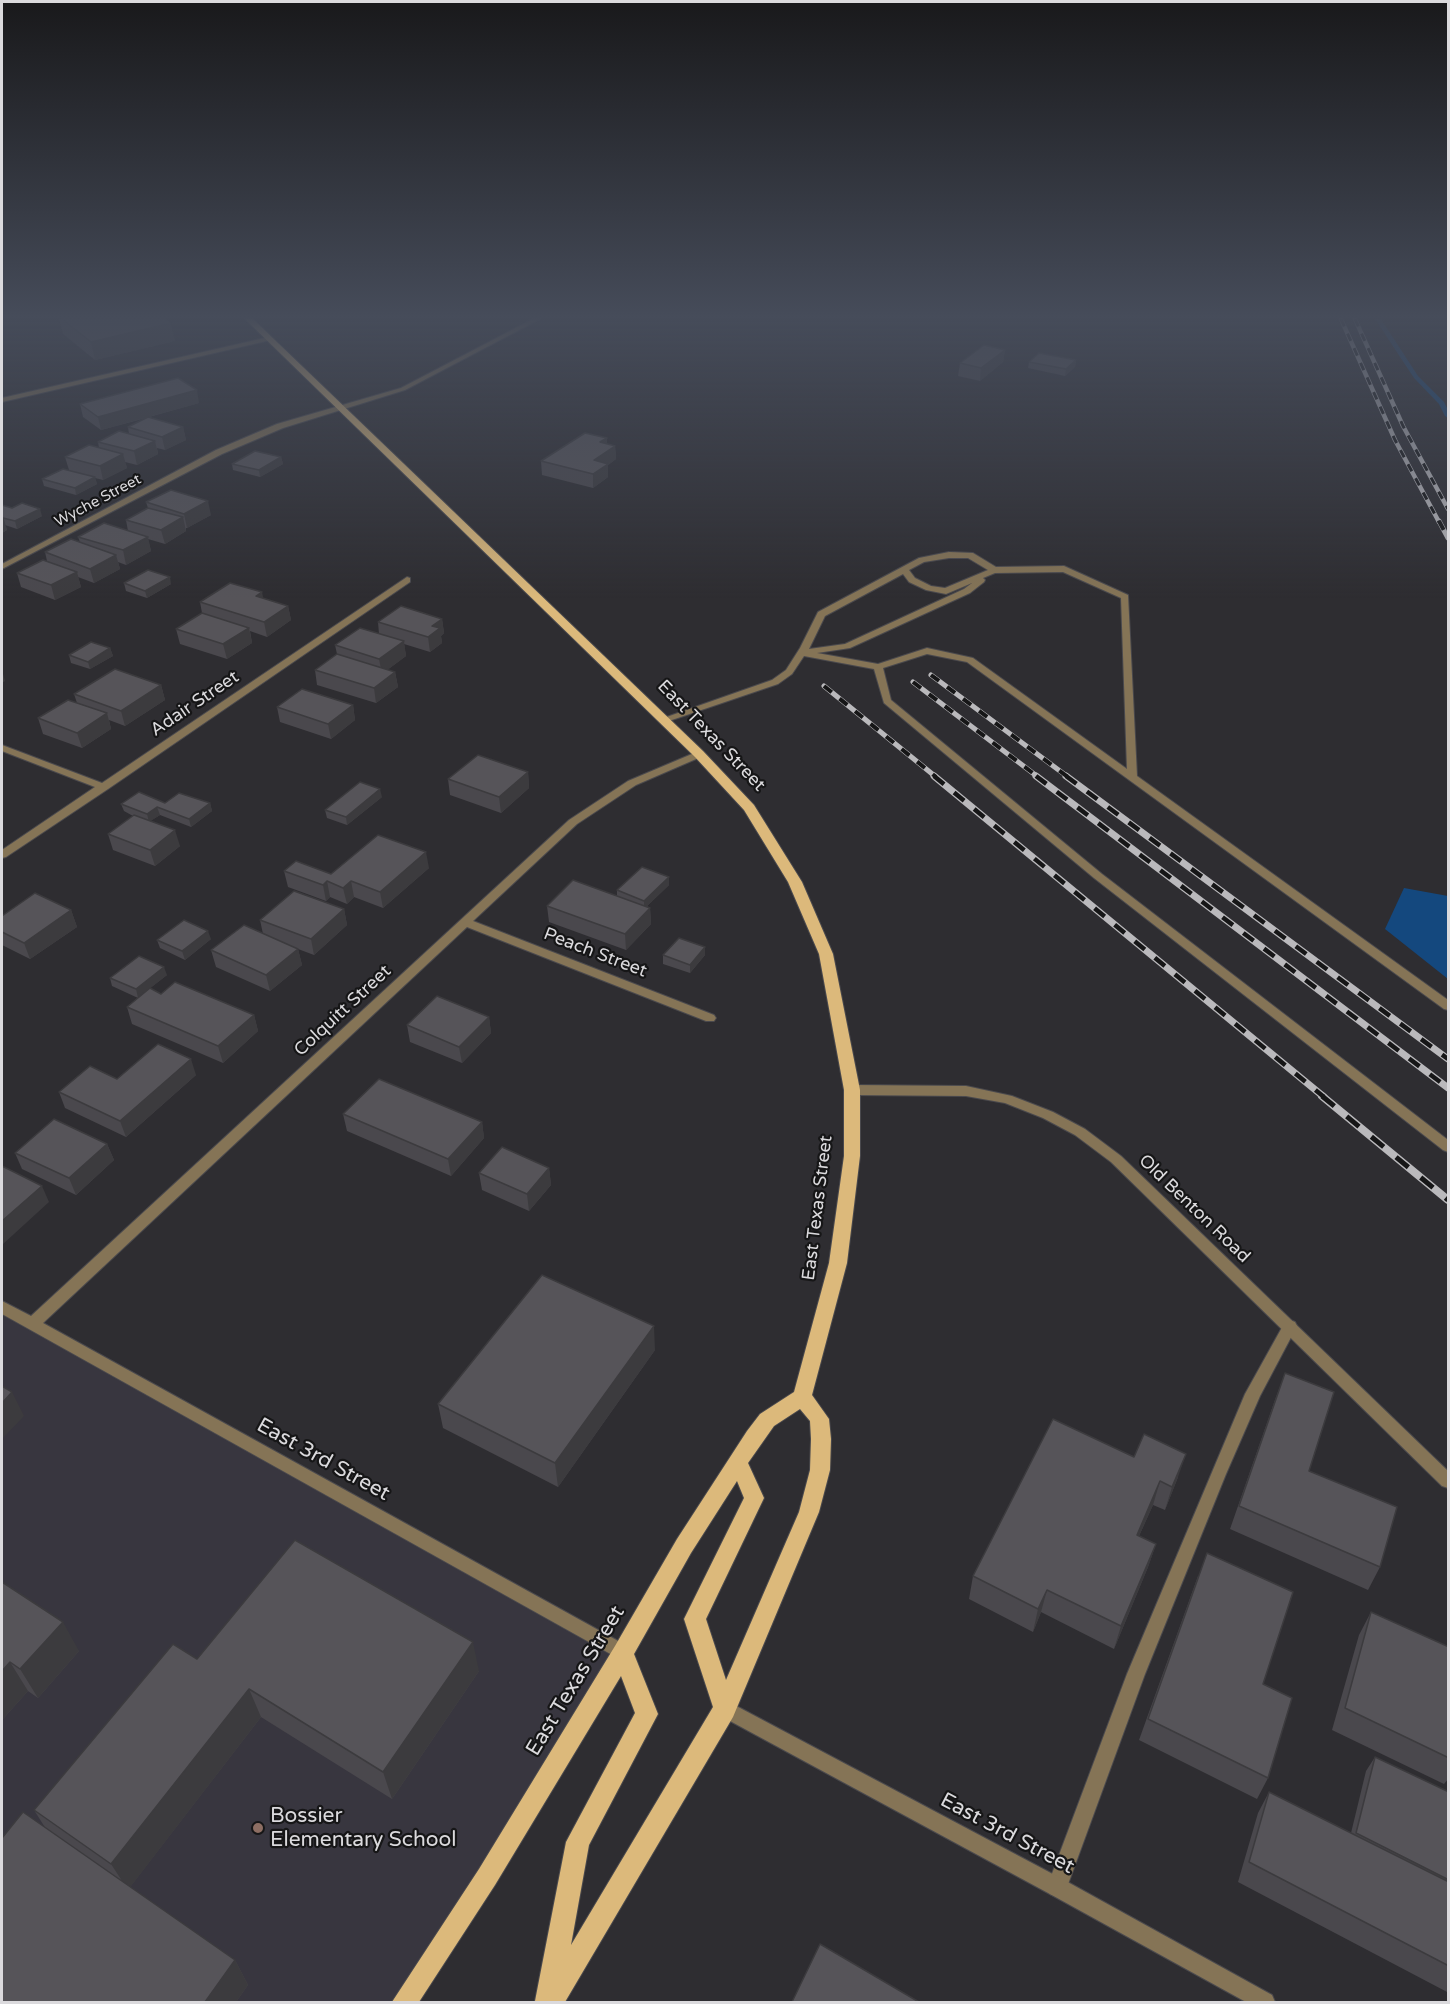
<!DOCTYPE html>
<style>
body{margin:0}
#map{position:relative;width:1450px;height:2004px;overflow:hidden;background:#2e2d31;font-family:"Varela Round",sans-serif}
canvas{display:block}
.frame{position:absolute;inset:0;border:3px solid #dbdadd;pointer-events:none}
</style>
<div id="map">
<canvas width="1450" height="2004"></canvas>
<div class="frame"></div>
</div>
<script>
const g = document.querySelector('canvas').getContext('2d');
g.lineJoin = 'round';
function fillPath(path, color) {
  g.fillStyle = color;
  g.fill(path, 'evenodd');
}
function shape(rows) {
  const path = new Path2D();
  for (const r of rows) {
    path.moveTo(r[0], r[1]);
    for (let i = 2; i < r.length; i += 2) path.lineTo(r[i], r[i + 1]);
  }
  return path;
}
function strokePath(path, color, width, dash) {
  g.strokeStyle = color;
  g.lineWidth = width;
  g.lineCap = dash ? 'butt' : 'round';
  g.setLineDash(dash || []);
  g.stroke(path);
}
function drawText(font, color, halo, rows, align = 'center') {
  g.font = font + ' "Varela Round",sans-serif';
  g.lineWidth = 4.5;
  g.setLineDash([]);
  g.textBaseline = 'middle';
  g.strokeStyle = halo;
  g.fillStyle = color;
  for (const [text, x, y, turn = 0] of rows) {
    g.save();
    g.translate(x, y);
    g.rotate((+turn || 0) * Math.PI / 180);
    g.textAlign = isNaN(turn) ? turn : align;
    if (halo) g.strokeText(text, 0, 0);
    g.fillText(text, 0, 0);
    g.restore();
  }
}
fillPath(shape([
 [2,1307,623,1653,407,2002,2,2002]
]), '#38363f');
fillPath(shape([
 [1404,888,1448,896,1448,979,1385,929]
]), '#14487e');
fillPath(shape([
 [1375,319,1381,319,1418,376,1444,402,1448,410,1448,418,1445,416,1439,404,1414,378,1375,319]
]), '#14487e');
const service = shape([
 [949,552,973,553,996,567,1064,566,1128,595,1137,776,1448,1000,1448,1010,1444,1009,967,662,927,654,883,668,891,700,1102,874,1448,1140,1448,1152,1443,1150,1094,878,884,703,874,669,804,656,792,674,778,684,666,722,663,723,658,720,772,680,786,670,800,648,818,612,919,558,949,552],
 [949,558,968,558,988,570,945,588,931,586,915,578,909,570,924,562,949,558],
 [1063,572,1121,598,1127,769,973,658,927,648,878,664,817,653,850,648,970,593,984,582,985,580,983,578,995,573,1063,572],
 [903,574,909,582,926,590,946,594,972,583,964,589,845,644,809,649,825,616,903,574],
 [1290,1320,1295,1322,1297,1326,1260,1396,1226,1474,1145,1674,1067,1887,1064,1894,1057,1897,1050,1894,1047,1887,1127,1674,1245,1394,1285,1322,1290,1320]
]);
const minor = shape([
 [533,319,540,319,405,390,283,428,222,454,2,569,2,564,216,450,277,424,401,388,533,319],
 [269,337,271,338,271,340,2,402,2,398,269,337],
 [407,577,410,578,410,582,108,789,6,857,2,858,2,850,95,787,2,751,2,745,102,783,407,577],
 [699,751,704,754,703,756,636,785,577,824,473,921,714,1015,716,1018,714,1021,706,1021,467,927,43,1323,629,1647,632,1653,629,1659,623,1661,2,1314,2,1301,31,1316,569,820,628,781,699,751],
 [852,1085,966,1086,1012,1096,1053,1112,1085,1129,1121,1156,1448,1471,1448,1488,1442,1486,1111,1162,1075,1135,1043,1118,1005,1103,966,1096,852,1095,848,1093,846,1090,848,1087,852,1085],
 [725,1700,1064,1880,1272,1995,1275,2002,1246,2002,1050,1894,719,1715,716,1709,719,1703,725,1700]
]);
const primary = shape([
 [245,319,253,319,703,751,754,805,802,882,833,954,860,1090,860,1156,847,1263,812,1395,829,1419,831,1439,830,1470,819,1512,733,1717,565,2002,535,2001,566,1842,635,1713,621,1676,495,1885,419,2002,392,2002,479,1869,615,1646,677,1539,747,1431,760,1414,794,1392,829,1263,844,1156,844,1090,819,954,788,882,744,810,695,757,245,319],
 [800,1409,810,1421,811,1439,810,1470,799,1512,726,1680,706,1619,764,1498,748,1463,774,1426,800,1409],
 [737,1481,744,1498,684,1619,713,1707,571,1945,589,1845,658,1714,634,1654,691,1553,737,1481]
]);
strokePath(service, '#4a494d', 2);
strokePath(minor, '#4a494d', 2);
strokePath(primary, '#4a494d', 2);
fillPath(service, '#857456');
fillPath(minor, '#857456');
fillPath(primary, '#dcb97b');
const railFar3 = shape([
 [1341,319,1395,440,1439,522],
 [1355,319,1403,426,1448,509]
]);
const railFar2 = shape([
 [1439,521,1448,538],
 [931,675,1068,777],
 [913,682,1038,777],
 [824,686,936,777]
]);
const railFar1 = shape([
 [934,776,1324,1097],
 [1036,776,1448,1088],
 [1066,776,1448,1059]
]);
const rail = shape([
 [1322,1096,1448,1200]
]);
strokePath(railFar3, '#bab9bc', 4.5);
strokePath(railFar2, '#bab9bc', 5);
strokePath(railFar1, '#bab9bc', 7);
strokePath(rail, '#bab9bc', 8);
strokePath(railFar3, '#161617', 3, [8]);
strokePath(railFar2, '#161617', 4, [10]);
strokePath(railFar1, '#161617', 4.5, [13]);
strokePath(rail, '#161617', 5, [16]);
fillPath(shape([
 [59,319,165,319,175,341,95,360,63,334],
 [1005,350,1003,362,980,381,958,376,960,363],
 [1076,360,1075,367,1065,376,1028,368,1029,362],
 [199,403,149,417,183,427,186,440,165,450,157,448,158,454,137,465,125,462,127,468,103,480,95,478,97,484,76,495,44,486,42,479,69,470,65,457,99,448,98,442,129,434,128,427,146,418,101,430,83,417,80,404],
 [607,444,615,446,616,459,608,465,608,477,593,488,542,475,541,461],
 [281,457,283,464,260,477,233,470,232,464],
 [146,502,211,515,187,528,186,528,186,531,165,544,148,539,151,551,126,565,118,562,120,569,94,583,78,577,81,587,55,600,21,587,17,573,47,561,45,552,80,542,78,537,128,531,126,520,148,508],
 [2,505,42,516,17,529,5,525,7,530,2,533],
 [124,583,171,584,147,598,126,591],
 [263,598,288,606,291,620,267,637,250,631,252,643,227,659,180,644,176,629,202,613,200,602],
 [442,619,444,633,441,636,442,643,430,652,404,644,406,656,387,670,395,672,398,687,376,703,317,685,315,670,337,654,335,645,379,634,378,622],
 [110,648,113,656,90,669,71,663,69,655],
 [161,685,165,700,125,726,109,720,111,729,82,748,43,734,38,718,77,703,74,694],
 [353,705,355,720,331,739,280,722,277,707],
 [528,772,529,788,501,813,450,795,448,779],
 [382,797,347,825,327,818,325,810],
 [210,803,212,811,191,827,160,815,150,821,180,846,155,866,113,850,108,834,133,816,124,811,121,804],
 [429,868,383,908,354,897,347,904,330,897,326,901,288,887,284,871,331,874],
 [669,885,647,906,650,908,651,924,626,950,549,922,547,906,617,896,617,890],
 [344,909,347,925,314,955,298,949,302,965,270,991,216,967,211,950,263,934,260,920],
 [71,910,77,927,30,959,2,945,2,916],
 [211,939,185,960,160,948,157,940],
 [705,947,705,955,690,973,663,964,663,955],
 [167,975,150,988,161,994,254,1015,258,1031,223,1063,132,1024,127,1007,138,998,112,986,110,978],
 [489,1017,491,1033,462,1063,410,1042,407,1025],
 [196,1075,126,1137,65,1108,59,1092,117,1079],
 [343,1114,482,1122,484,1138,451,1176,347,1131],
 [107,1144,114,1160,76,1195,22,1169,15,1153],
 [549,1168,551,1185,529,1211,482,1190,479,1173],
 [655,1350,558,1487,443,1428,438,1404],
 [1285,1373,1309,1471,1380,1567,1368,1590,1230,1529,1276,1397],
 [1053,1419,1178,1477,1165,1510,1153,1505,1139,1536,1156,1544,1148,1567,1114,1649,1041,1612,1033,1632,969,1599,973,1576],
 [1198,1576,1263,1684,1268,1778,1257,1799,1139,1740],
 [2,1582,79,1651,38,1698,28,1691,2,1720],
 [1371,1612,1449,1647,1449,1778,1444,1784,1332,1730,1359,1635],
 [197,1659,479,1671,392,1799,261,1717,130,1887,235,1960,248,1985,236,2002,2,2002,46,1829,34,1810],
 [1375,1757,1449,1792,1449,1993,1238,1882,1258,1813,1269,1792,1351,1833,1366,1771]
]), '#4a484d');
fillPath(shape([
 [171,323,175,341,95,360,91,342],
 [1005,350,1003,362,980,381,981,368],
 [1076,360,1075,367,1065,376,1066,369],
 [197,390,199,403,101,430,98,417],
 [183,427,186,440,165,450,162,437],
 [607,438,607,451,600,442],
 [155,441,158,454,137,465,134,451],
 [615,446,616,459,608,465,608,477,593,488,593,474,594,460],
 [123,454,127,468,103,480,100,466],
 [281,457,283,464,260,477,259,470],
 [95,477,97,484,76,495,75,488],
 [208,501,211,515,187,528,184,514],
 [40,509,42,516,17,529,15,521],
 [3,516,7,530,2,533,2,517],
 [183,517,186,531,165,544,161,530],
 [148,537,151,551,126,565,123,550],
 [116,555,120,569,94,583,90,569],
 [77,572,81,587,55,600,51,585],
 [170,577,171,584,147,598,145,591],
 [262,592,265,607,256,596],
 [288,606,291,620,267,637,264,622],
 [442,619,444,633,441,636,442,643,430,652,428,637,432,626],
 [249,628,252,643,227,659,223,644],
 [404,641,406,656,382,674,379,659],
 [110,648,113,656,90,669,88,662],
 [2,670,5,681,2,683],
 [395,672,398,687,376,703,374,688],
 [161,685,165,700,125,726,121,711],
 [353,705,355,720,331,739,328,724],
 [107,713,111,729,82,748,77,733],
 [528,772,529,788,501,813,499,797],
 [380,789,382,797,347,825,346,817],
 [210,803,212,811,191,827,189,819],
 [157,807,160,815,149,822,147,814],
 [175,830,180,846,155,866,150,850],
 [426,852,429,868,383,908,380,892],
 [669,877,669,885,644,909,644,901],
 [327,881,330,897,326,901,323,885],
 [351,881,354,897,347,904,343,888],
 [650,908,651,924,626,950,625,934],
 [344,909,347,925,314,955,311,939],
 [71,910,77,927,30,959,24,943],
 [208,931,211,939,185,960,182,951],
 [705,947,705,955,690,973,690,965],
 [298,949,302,965,270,991,266,975],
 [164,967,167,975,138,998,136,989],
 [254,1015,258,1031,223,1063,218,1046],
 [489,1017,491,1033,462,1063,459,1047],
 [191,1059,196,1075,126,1137,120,1121],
 [482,1122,484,1138,451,1176,448,1159],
 [107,1144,114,1160,76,1195,69,1178],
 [549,1168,551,1185,529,1211,527,1194],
 [42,1186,49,1202,2,1245,2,1221],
 [654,1326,655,1350,558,1487,555,1463],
 [12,1392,24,1416,2,1439,2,1403],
 [1186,1454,1178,1477,1165,1510,1172,1487],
 [1160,1481,1153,1505,1129,1558,1137,1535],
 [1156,1544,1148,1567,1114,1649,1121,1626],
 [1047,1590,1041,1612,1033,1632,1038,1609],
 [63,1622,79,1651,38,1698,20,1669],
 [473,1642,479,1671,392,1799,383,1772],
 [10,1662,28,1691,2,1720,2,1671],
 [249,1689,261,1717,128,1890,111,1864],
 [235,1960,248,1985,236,2002,205,2002]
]), '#3c3b3e');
const building = shape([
 [62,319,165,319,171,323,91,342,62,319],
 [984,345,1005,350,981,368,960,363,984,345],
 [1039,353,1076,360,1066,369,1029,362,1039,353],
 [178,378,197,390,98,417,80,404,178,378],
 [148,417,183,427,162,437,128,427,148,417],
 [119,431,155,441,134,451,98,442,119,431],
 [585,433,607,438,600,442,615,446,594,460,608,464,593,474,541,461,585,433],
 [89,445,123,454,100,466,65,457,89,445],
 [255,451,281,457,259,470,232,464,255,451],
 [63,469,95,477,75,488,42,479,63,469],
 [171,490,208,501,184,514,146,502,171,490],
 [22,503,40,509,15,521,3,518,2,516,2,505,12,508,22,503],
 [148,508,183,517,161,530,126,520,148,508],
 [104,523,148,537,123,550,78,537,104,523],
 [71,539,116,555,90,569,45,552,71,539],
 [43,560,77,572,51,585,17,573,43,560],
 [148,570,170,577,145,591,124,583,148,570],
 [230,583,262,592,256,596,288,606,264,622,200,602,230,583],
 [401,606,442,619,432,626,440,628,428,637,378,622,401,606],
 [202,613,249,628,223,644,176,629,202,613],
 [360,628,404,641,379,659,335,645,360,628],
 [91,642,110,648,88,662,69,655,91,642],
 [337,654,395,672,374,688,315,670,337,654],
 [115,669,161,685,121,711,74,694,115,669],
 [302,689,353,705,328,724,277,707,302,689],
 [68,700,107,713,77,733,38,718,68,700],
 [478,755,528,772,499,797,448,779,478,755],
 [360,782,380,789,346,817,325,810,360,782],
 [139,792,165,803,179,793,210,803,189,819,157,807,147,814,121,804,139,792],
 [134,815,175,830,150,850,108,834,134,815],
 [378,835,426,852,380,892,351,881,343,888,327,881,323,885,284,871,296,861,331,874,378,835],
 [642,867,669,877,644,901,617,890,642,867],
 [573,880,650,908,625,934,547,906,573,880],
 [294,891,344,909,311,939,260,920,294,891],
 [35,893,71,910,24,943,2,932,2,916,35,893],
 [184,920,208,931,182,951,157,940,184,920],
 [244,925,298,949,266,975,211,950,244,925],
 [679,938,705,947,690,965,663,955,679,938],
 [139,956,164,967,136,989,110,978,139,956],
 [175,982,254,1015,218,1046,127,1007,150,988,161,994,175,982],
 [437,996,489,1017,459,1047,407,1025,437,996],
 [158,1044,191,1059,120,1121,59,1092,90,1066,117,1079,158,1044],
 [379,1079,482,1122,448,1159,343,1114,379,1079],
 [54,1119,107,1144,69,1178,15,1153,54,1119],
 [502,1147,549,1168,527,1194,479,1173,502,1147],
 [2,1166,42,1186,2,1221,2,1166],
 [542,1275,654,1326,555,1463,438,1404,542,1275],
 [1285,1373,1334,1392,1309,1471,1397,1507,1380,1567,1239,1506,1285,1373],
 [2,1386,12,1392,2,1403,2,1386],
 [1053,1419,1134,1457,1144,1434,1186,1454,1172,1487,1160,1481,1137,1535,1156,1544,1121,1626,1047,1590,1038,1609,973,1576,1053,1419],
 [295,1540,473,1642,383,1772,249,1689,111,1864,34,1810,173,1644,197,1659,295,1540],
 [1207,1553,1293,1592,1263,1684,1292,1698,1268,1778,1148,1719,1207,1553],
 [2,1582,63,1622,20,1669,10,1662,2,1671,2,1582],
 [1371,1612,1449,1647,1449,1758,1345,1708,1371,1612],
 [1375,1757,1449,1792,1449,1880,1356,1833,1375,1757],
 [1269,1792,1449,1882,1449,1966,1249,1862,1269,1792],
 [23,1812,235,1960,205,2002,2,2002,2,1838,23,1812],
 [820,1944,919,2002,792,2002,820,1944]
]);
fillPath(building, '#565459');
strokePath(building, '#3c3b3e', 1.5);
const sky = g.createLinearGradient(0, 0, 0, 599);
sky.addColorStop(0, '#19191b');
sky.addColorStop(0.53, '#464c5a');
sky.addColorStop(1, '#464c5a00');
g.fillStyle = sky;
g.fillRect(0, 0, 1450, 599);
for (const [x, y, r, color] of [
 [258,1828,6,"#8d6e63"]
]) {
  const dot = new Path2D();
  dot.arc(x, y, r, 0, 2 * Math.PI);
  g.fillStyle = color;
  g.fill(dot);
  strokePath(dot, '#161617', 2);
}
drawText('15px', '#dbdadd', '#161617', [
 ["Wyche Street",98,501,-28]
]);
drawText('18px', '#dbdadd', '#161617', [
 ["Adair Street",195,704,-34],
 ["East Texas Street",711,736,46],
 ["Peach Street",595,953,21],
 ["Colquitt Street",343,1011,-43],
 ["East Texas Street",818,1208,-83],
 ["Old Benton Road",1194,1209,44]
]);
drawText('21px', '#dbdadd', '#161617', [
 ["East 3rd Street",323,1460,29],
 ["East Texas Street",576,1681,-59],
 ["East 3rd Street",1007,1834,28]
]);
drawText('21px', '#dbdadd', '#161617', [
 ["Bossier",270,1816],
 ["Elementary School",270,1840]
], 'left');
</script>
